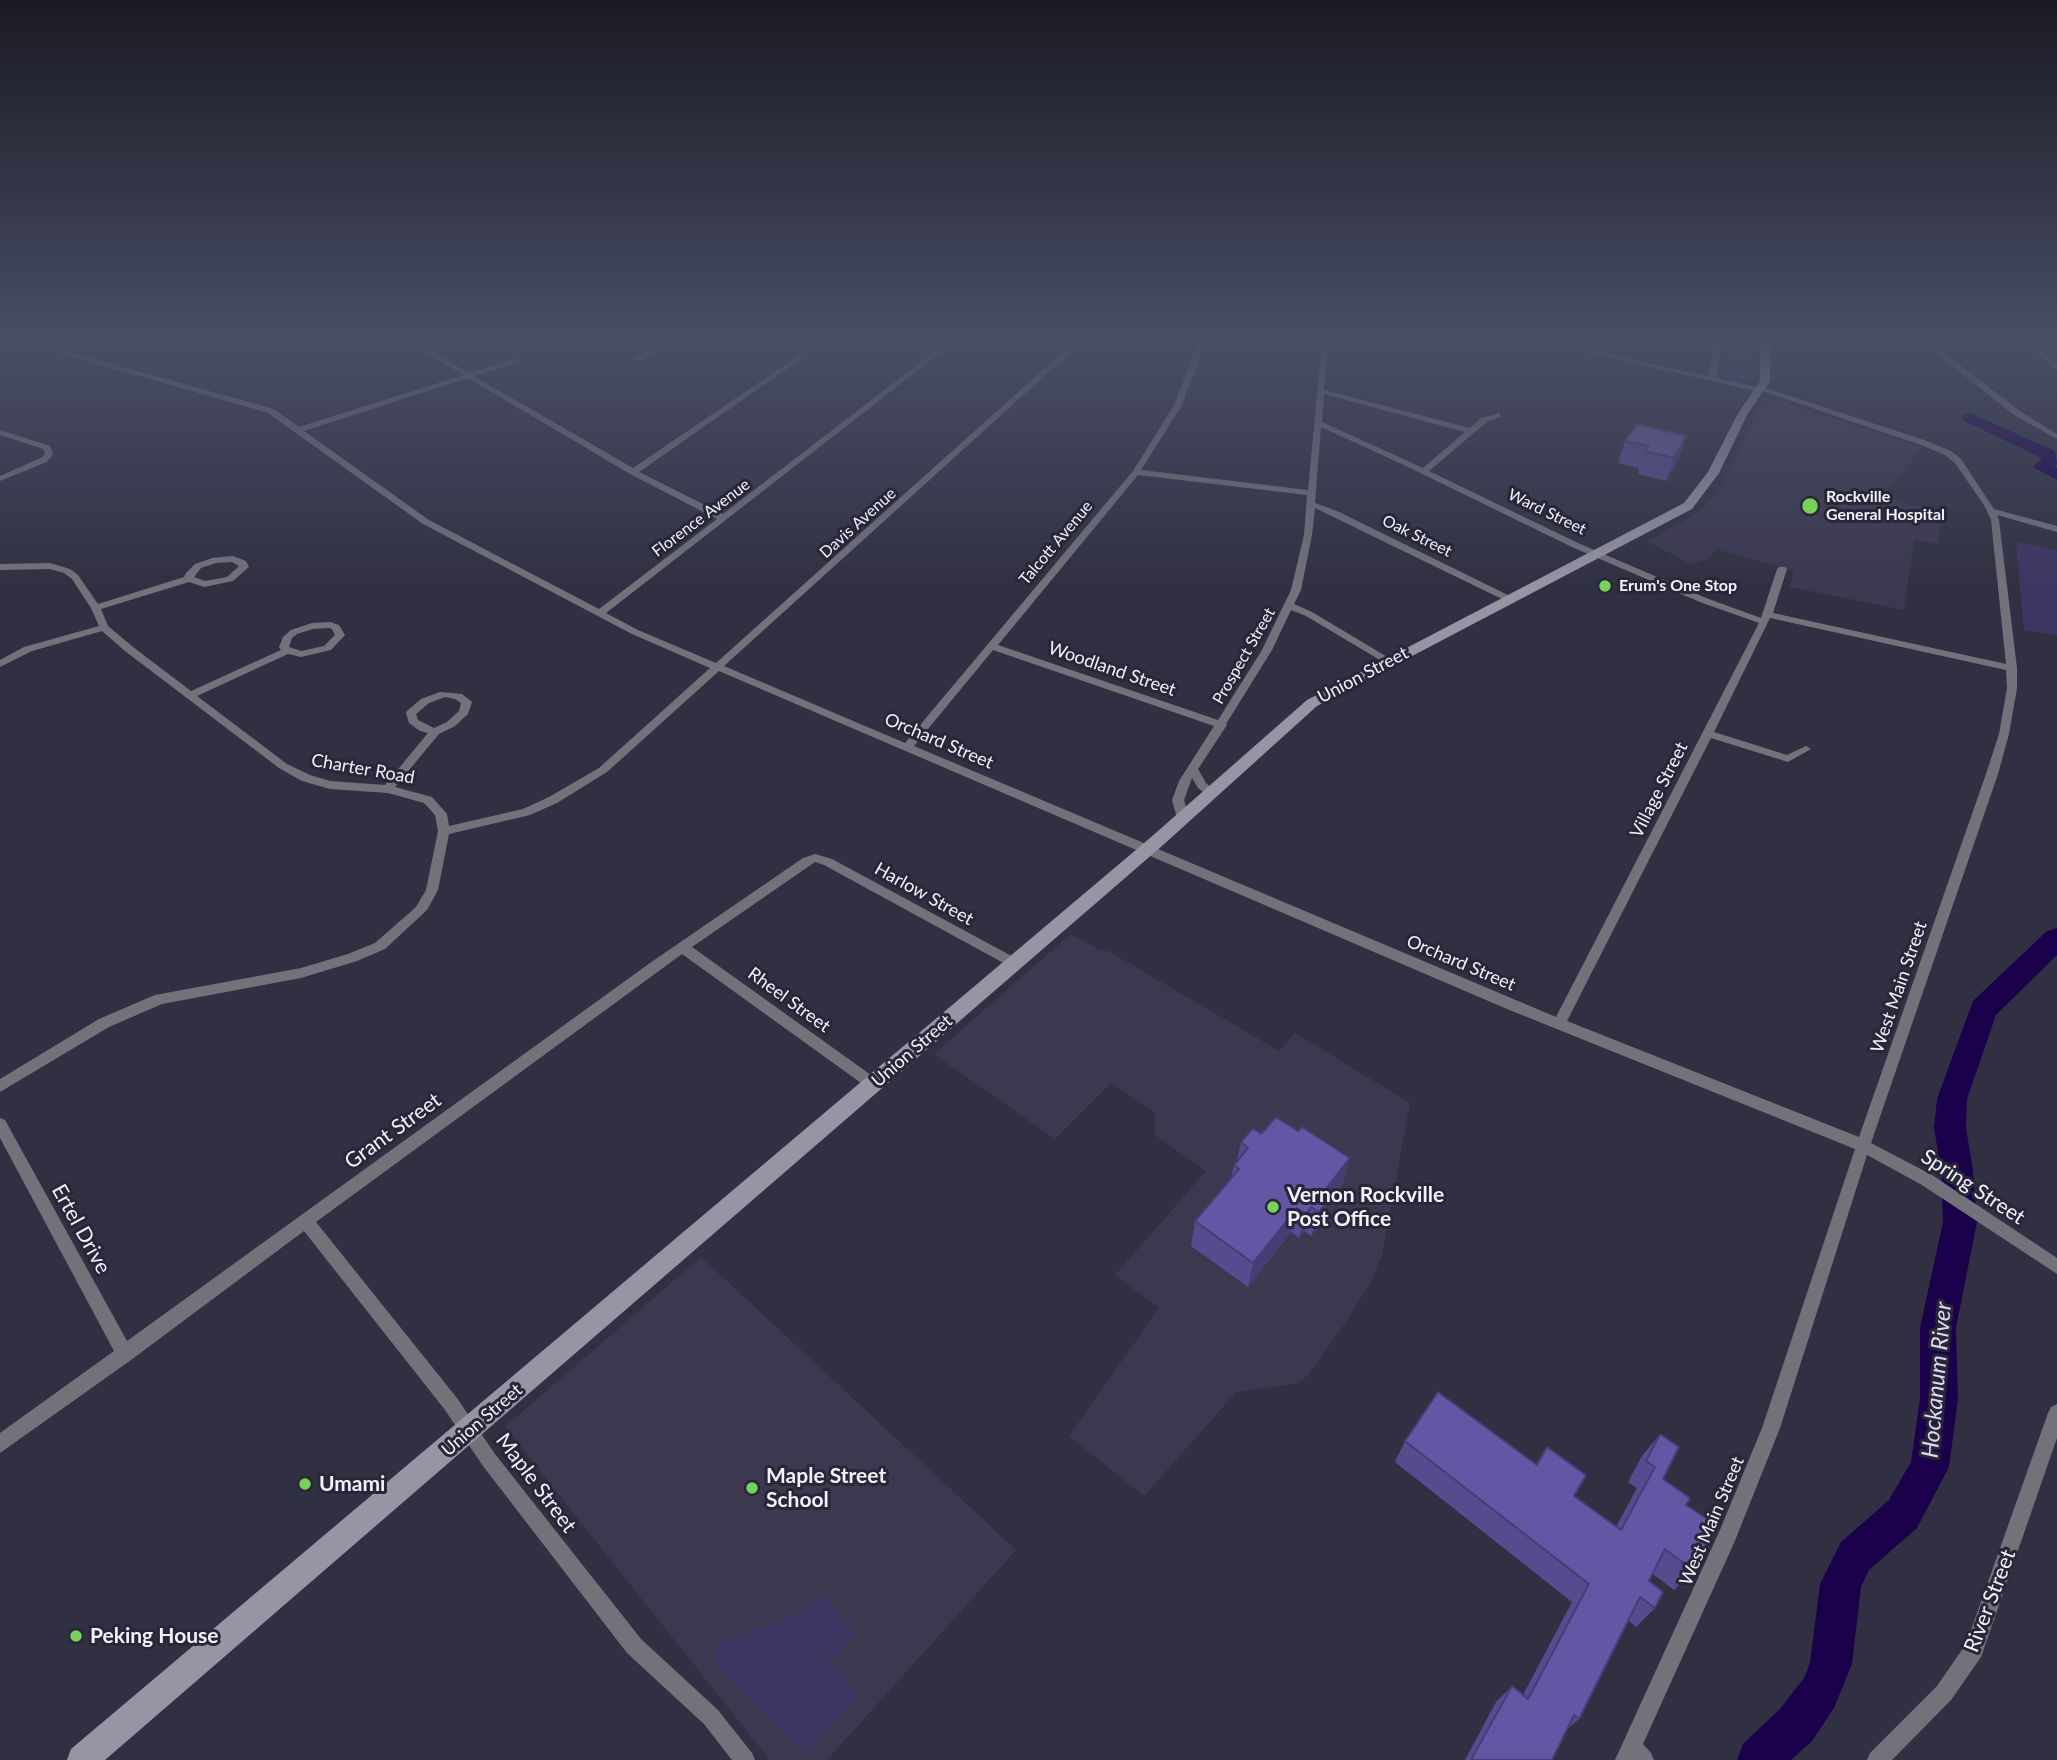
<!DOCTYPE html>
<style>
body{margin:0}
canvas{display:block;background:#313042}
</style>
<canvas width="2057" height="1760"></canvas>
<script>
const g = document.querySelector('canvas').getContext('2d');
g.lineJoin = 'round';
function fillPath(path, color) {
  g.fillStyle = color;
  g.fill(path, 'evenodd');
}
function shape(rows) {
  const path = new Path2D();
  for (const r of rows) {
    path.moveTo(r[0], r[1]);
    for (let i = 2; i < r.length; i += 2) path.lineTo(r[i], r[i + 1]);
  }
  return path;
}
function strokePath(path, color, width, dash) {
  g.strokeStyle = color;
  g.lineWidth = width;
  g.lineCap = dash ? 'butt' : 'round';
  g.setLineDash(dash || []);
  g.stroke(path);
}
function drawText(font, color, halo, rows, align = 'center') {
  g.font = font + ' Lato,sans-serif';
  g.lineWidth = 6;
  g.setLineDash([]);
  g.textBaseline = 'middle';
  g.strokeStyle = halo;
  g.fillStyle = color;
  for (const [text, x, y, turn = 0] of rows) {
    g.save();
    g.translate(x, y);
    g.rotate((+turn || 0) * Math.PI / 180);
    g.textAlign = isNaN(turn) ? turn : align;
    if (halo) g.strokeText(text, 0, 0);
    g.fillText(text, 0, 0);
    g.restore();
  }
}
fillPath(shape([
 [1770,398,1922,447,1882,496,1941,514,1938,544,1914,539,1904,610,1790,587,1794,571,1716,549,1710,558,1691,565,1648,541,1693,516,1713,498,1725,480,1758,410],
 [1071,934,1099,950,1108,951,1279,1051,1295,1033,1410,1103,1382,1255,1371,1282,1345,1323,1309,1374,1299,1383,1236,1392,1144,1496,1069,1436,1159,1308,1115,1275,1206,1171,1155,1135,1155,1112,1111,1083,1055,1139,934,1054],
 [701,1257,1016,1550,827,1760,770,1760,505,1427]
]), '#3b3850');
fillPath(shape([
 [1724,341,1755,341,1752,379,1737,379,1722,372],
 [2016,542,2057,550,2057,635,2024,630],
 [820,1594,855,1633,832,1658,801,1625,858,1697,805,1753,714,1665,718,1643,794,1616,797,1619]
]), '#3d3662');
fillPath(shape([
 [1970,413,2055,451,2057,464,2054,466,2057,468,2057,480,2033,467,2042,458,1964,421,1962,418,1964,415,1970,413],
 [2057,928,2057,955,1996,1015,1967,1099,1966,1128,1973,1170,1977,1222,1956,1328,1958,1399,1949,1467,1917,1528,1869,1570,1861,1587,1852,1664,1834,1708,1812,1741,1791,1760,1737,1760,1743,1744,1780,1709,1804,1678,1810,1663,1820,1584,1841,1542,1889,1500,1911,1462,1920,1399,1920,1328,1943,1222,1941,1170,1934,1128,1937,1099,1973,1001,2047,931,2057,928]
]), '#1b004b');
fillPath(shape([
 [18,341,30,341,274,409,299,427,463,375,406,341,415,341,469,373,518,358,521,358,521,362,474,376,633,468,804,352,759,341,774,341,808,349,819,341,827,341,639,472,723,514,948,341,956,341,606,613,638,630,716,663,1075,341,1083,341,724,666,905,743,1133,471,1174,405,1199,341,1206,341,1182,405,1141,470,1308,490,1322,341,1328,341,1324,390,1470,428,1481,418,1500,413,1500,417,1487,422,1429,471,1578,543,1706,598,1761,618,1777,569,1779,567,1785,567,1787,569,1773,613,2006,664,1991,520,1984,505,1955,463,1945,455,1921,445,1756,389,1763,387,1927,441,1951,451,1961,459,1994,509,2057,526,2057,532,1997,515,1999,520,2017,668,2017,688,2009,734,1998,774,1871,1143,1932,1175,2057,1258,2057,1274,1922,1185,1867,1155,1780,1428,1734,1543,1643,1744,1651,1753,1654,1760,1615,1760,1720,1530,1762,1428,1855,1149,1507,1009,719,671,607,772,557,803,530,815,449,834,438,890,427,910,385,949,357,961,301,978,162,1004,109,1027,0,1092,0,1079,99,1019,155,995,301,968,348,954,375,943,416,907,426,890,438,831,435,815,424,803,388,793,330,789,302,781,279,768,125,651,102,631,32,651,0,667,0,660,24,647,99,626,91,608,72,579,64,573,50,569,0,570,0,564,50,563,70,569,78,575,98,604,184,577,186,573,195,564,212,558,233,556,246,561,249,567,233,581,204,587,189,582,101,609,108,626,133,647,191,691,281,650,279,647,283,637,291,630,312,623,330,622,339,625,345,635,331,650,301,657,288,654,197,696,287,764,310,775,330,781,385,785,428,733,420,731,409,723,406,713,407,711,421,699,440,692,462,694,472,702,468,714,455,726,439,734,395,787,432,797,447,814,449,826,523,809,549,797,599,768,710,668,632,634,423,524,268,413,18,341],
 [468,378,630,474,717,519,599,609,429,520,304,431,468,378],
 [1324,394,1465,432,1423,468,1322,422,1324,394],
 [1321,427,1404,465,1572,547,1700,602,1759,623,1556,1017,914,746,993,650,1214,726,1179,781,1172,800,1177,818,1183,822,1189,818,1184,800,1192,778,1198,788,1208,796,1212,797,1218,793,1206,783,1198,769,1227,725,1226,724,1272,650,1291,610,1306,616,1385,663,1389,664,1394,661,1312,612,1294,604,1301,590,1312,535,1315,508,1506,601,1512,601,1512,597,1337,511,1315,503,1321,427],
 [1138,475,1307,495,1304,535,1291,590,1262,650,1218,720,998,645,1138,475],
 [232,562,239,566,227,577,205,581,194,577,201,568,216,563,232,562],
 [1770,618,2006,670,2007,688,1999,734,1986,774,1859,1137,1567,1021,1711,738,1788,762,1811,749,1806,746,1787,755,1714,732,1770,618],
 [329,628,332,629,335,635,324,646,301,651,289,647,292,638,297,634,313,629,329,628],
 [445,697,455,699,461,703,459,711,447,722,434,728,418,720,416,714,429,703,445,697],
 [663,341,672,341,640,361,633,359,663,341],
 [1714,341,1721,341,1717,378,1713,380,1709,378,1714,341],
 [1921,341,1929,341,2020,411,2057,434,2057,439,2014,415,1921,341],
 [2022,341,2030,341,2057,364,2057,370,2022,341],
 [0,430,50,446,53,454,47,462,0,481,0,476,41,458,45,454,43,449,0,435,0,430],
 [815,854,832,859,1019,960,1021,963,1019,966,1009,966,824,865,815,862,692,947,878,1080,880,1084,878,1088,873,1090,868,1088,682,954,316,1222,457,1398,495,1454,641,1639,718,1710,752,1753,755,1760,732,1760,704,1724,627,1653,483,1466,445,1410,304,1231,131,1360,0,1453,0,1433,114,1351,0,1138,0,1118,5,1120,127,1341,650,963,803,858,815,854],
 [2057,1404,2057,1438,1981,1657,1951,1700,1892,1760,1867,1760,1870,1753,1937,1686,1966,1644,2048,1413,2051,1407,2057,1404]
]), '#72727b');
fillPath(shape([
 [1534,341,1552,341,1765,389,1760,392,1534,341]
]), '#72727b');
fillPath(shape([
 [1760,341,1770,341,1770,381,1747,415,1719,473,1692,509,1317,706,1162,846,105,1760,67,1760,71,1749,1150,838,1307,700,1684,503,1708,472,1737,415,1760,381,1760,341]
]), '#9695a4');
fillPath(shape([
 [1675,341,1708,341,1706,348,1674,343],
 [1637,424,1679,458,1666,481,1638,474,1639,468,1618,463,1625,441],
 [1241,1142,1343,1183,1327,1202,1320,1225,1311,1236,1304,1231,1299,1238,1291,1232,1248,1287,1191,1246,1195,1221,1231,1179,1234,1165,1237,1161],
 [1660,1434,1663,1479,1686,1505,1694,1571,1674,1590,1653,1574,1649,1581,1655,1608,1636,1627,1628,1620,1579,1719,1567,1729,1552,1760,1465,1760,1496,1702,1512,1686,1523,1695,1572,1602,1395,1462,1405,1441,1536,1464,1547,1447,1574,1496,1616,1527,1637,1488,1628,1482,1642,1456]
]), '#554b8e');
fillPath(shape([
 [1687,436,1679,458,1666,481,1674,458],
 [1350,1158,1343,1183,1327,1202,1320,1225,1311,1236,1319,1212,1320,1196],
 [1311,1207,1304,1231,1299,1238,1306,1214],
 [1297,1208,1291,1232,1248,1287,1253,1263]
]), '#453d74');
const building = shape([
 [1637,424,1687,436,1674,458,1645,451,1649,446,1625,441,1637,424],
 [1276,1117,1298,1131,1302,1127,1350,1158,1320,1196,1328,1201,1319,1212,1311,1207,1306,1214,1297,1208,1253,1263,1195,1221,1239,1169,1234,1165,1248,1148,1241,1142,1253,1128,1261,1134,1276,1117],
 [1438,1392,1537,1465,1547,1447,1586,1475,1574,1496,1621,1530,1655,1467,1646,1461,1660,1434,1679,1447,1663,1479,1690,1498,1686,1505,1716,1525,1694,1571,1665,1549,1649,1581,1663,1592,1655,1608,1640,1597,1579,1719,1574,1715,1552,1760,1471,1760,1512,1686,1528,1699,1589,1584,1405,1441,1438,1392]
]);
fillPath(building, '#6357a5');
strokePath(building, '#453d74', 2);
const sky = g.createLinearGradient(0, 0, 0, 588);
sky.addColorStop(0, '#1b1a24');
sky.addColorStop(0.58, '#484e65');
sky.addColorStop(1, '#484e6500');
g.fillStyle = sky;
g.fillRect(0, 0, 2057, 588);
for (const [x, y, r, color] of [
 [1810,506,9,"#78d259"],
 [1605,586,7,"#78d259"],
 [1273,1207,7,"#78d259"],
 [305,1484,7,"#78d259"],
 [752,1488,7,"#78d259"],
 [76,1636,7,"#78d259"]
]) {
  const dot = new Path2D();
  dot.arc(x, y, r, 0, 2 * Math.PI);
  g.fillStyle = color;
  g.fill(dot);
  strokePath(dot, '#282637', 2.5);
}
drawText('bold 16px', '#f1f1fd', '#282637', [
 ["Rockville",1826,497],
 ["General Hospital",1826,515],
 ["Erum's One Stop",1619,586]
], 'left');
drawText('16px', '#f1f1fd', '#282637', [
 ["Ward Street",1547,512,26],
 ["Florence Avenue",701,518,-37],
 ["Davis Avenue",858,523,-42],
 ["Oak Street",1417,536,26],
 ["Talcott Avenue",1056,543,-50],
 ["Prospect Street",1244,656,-60]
]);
drawText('18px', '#f1f1fd', '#282637', [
 ["Woodland Street",1112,669,19],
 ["Union Street",1363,675,-28],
 ["Orchard Street",939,741,23],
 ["Charter Road",363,769,10],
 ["Village Street",1659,790,-63],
 ["Harlow Street",924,894,29],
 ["Orchard Street",1461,963,23],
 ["West Main Street",1899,987,-71],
 ["Rheel Street",789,1000,36],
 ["Union Street",912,1051,-41],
 ["Union Street",482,1420,-41],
 ["West Main Street",1712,1521,-67]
]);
drawText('21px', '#f1f1fd', '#282637', [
 ["Grant Street",393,1131,-36],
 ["Spring Street",1973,1187,33],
 ["Ertel Drive",81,1229,61],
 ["Maple Street",536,1483,53],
 ["River Street",1990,1601,-69]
]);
drawText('bold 21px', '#f1f1fd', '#282637', [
 ["Vernon Rockville",1287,1195],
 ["Post Office",1287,1219],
 ["Maple Street",766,1476],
 ["School",766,1500],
 ["Umami",319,1484],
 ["Peking House",90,1636]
], 'left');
drawText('italic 23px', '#dcdbf1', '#282637', [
 ["Hockanum River",1937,1380,-85]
]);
</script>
